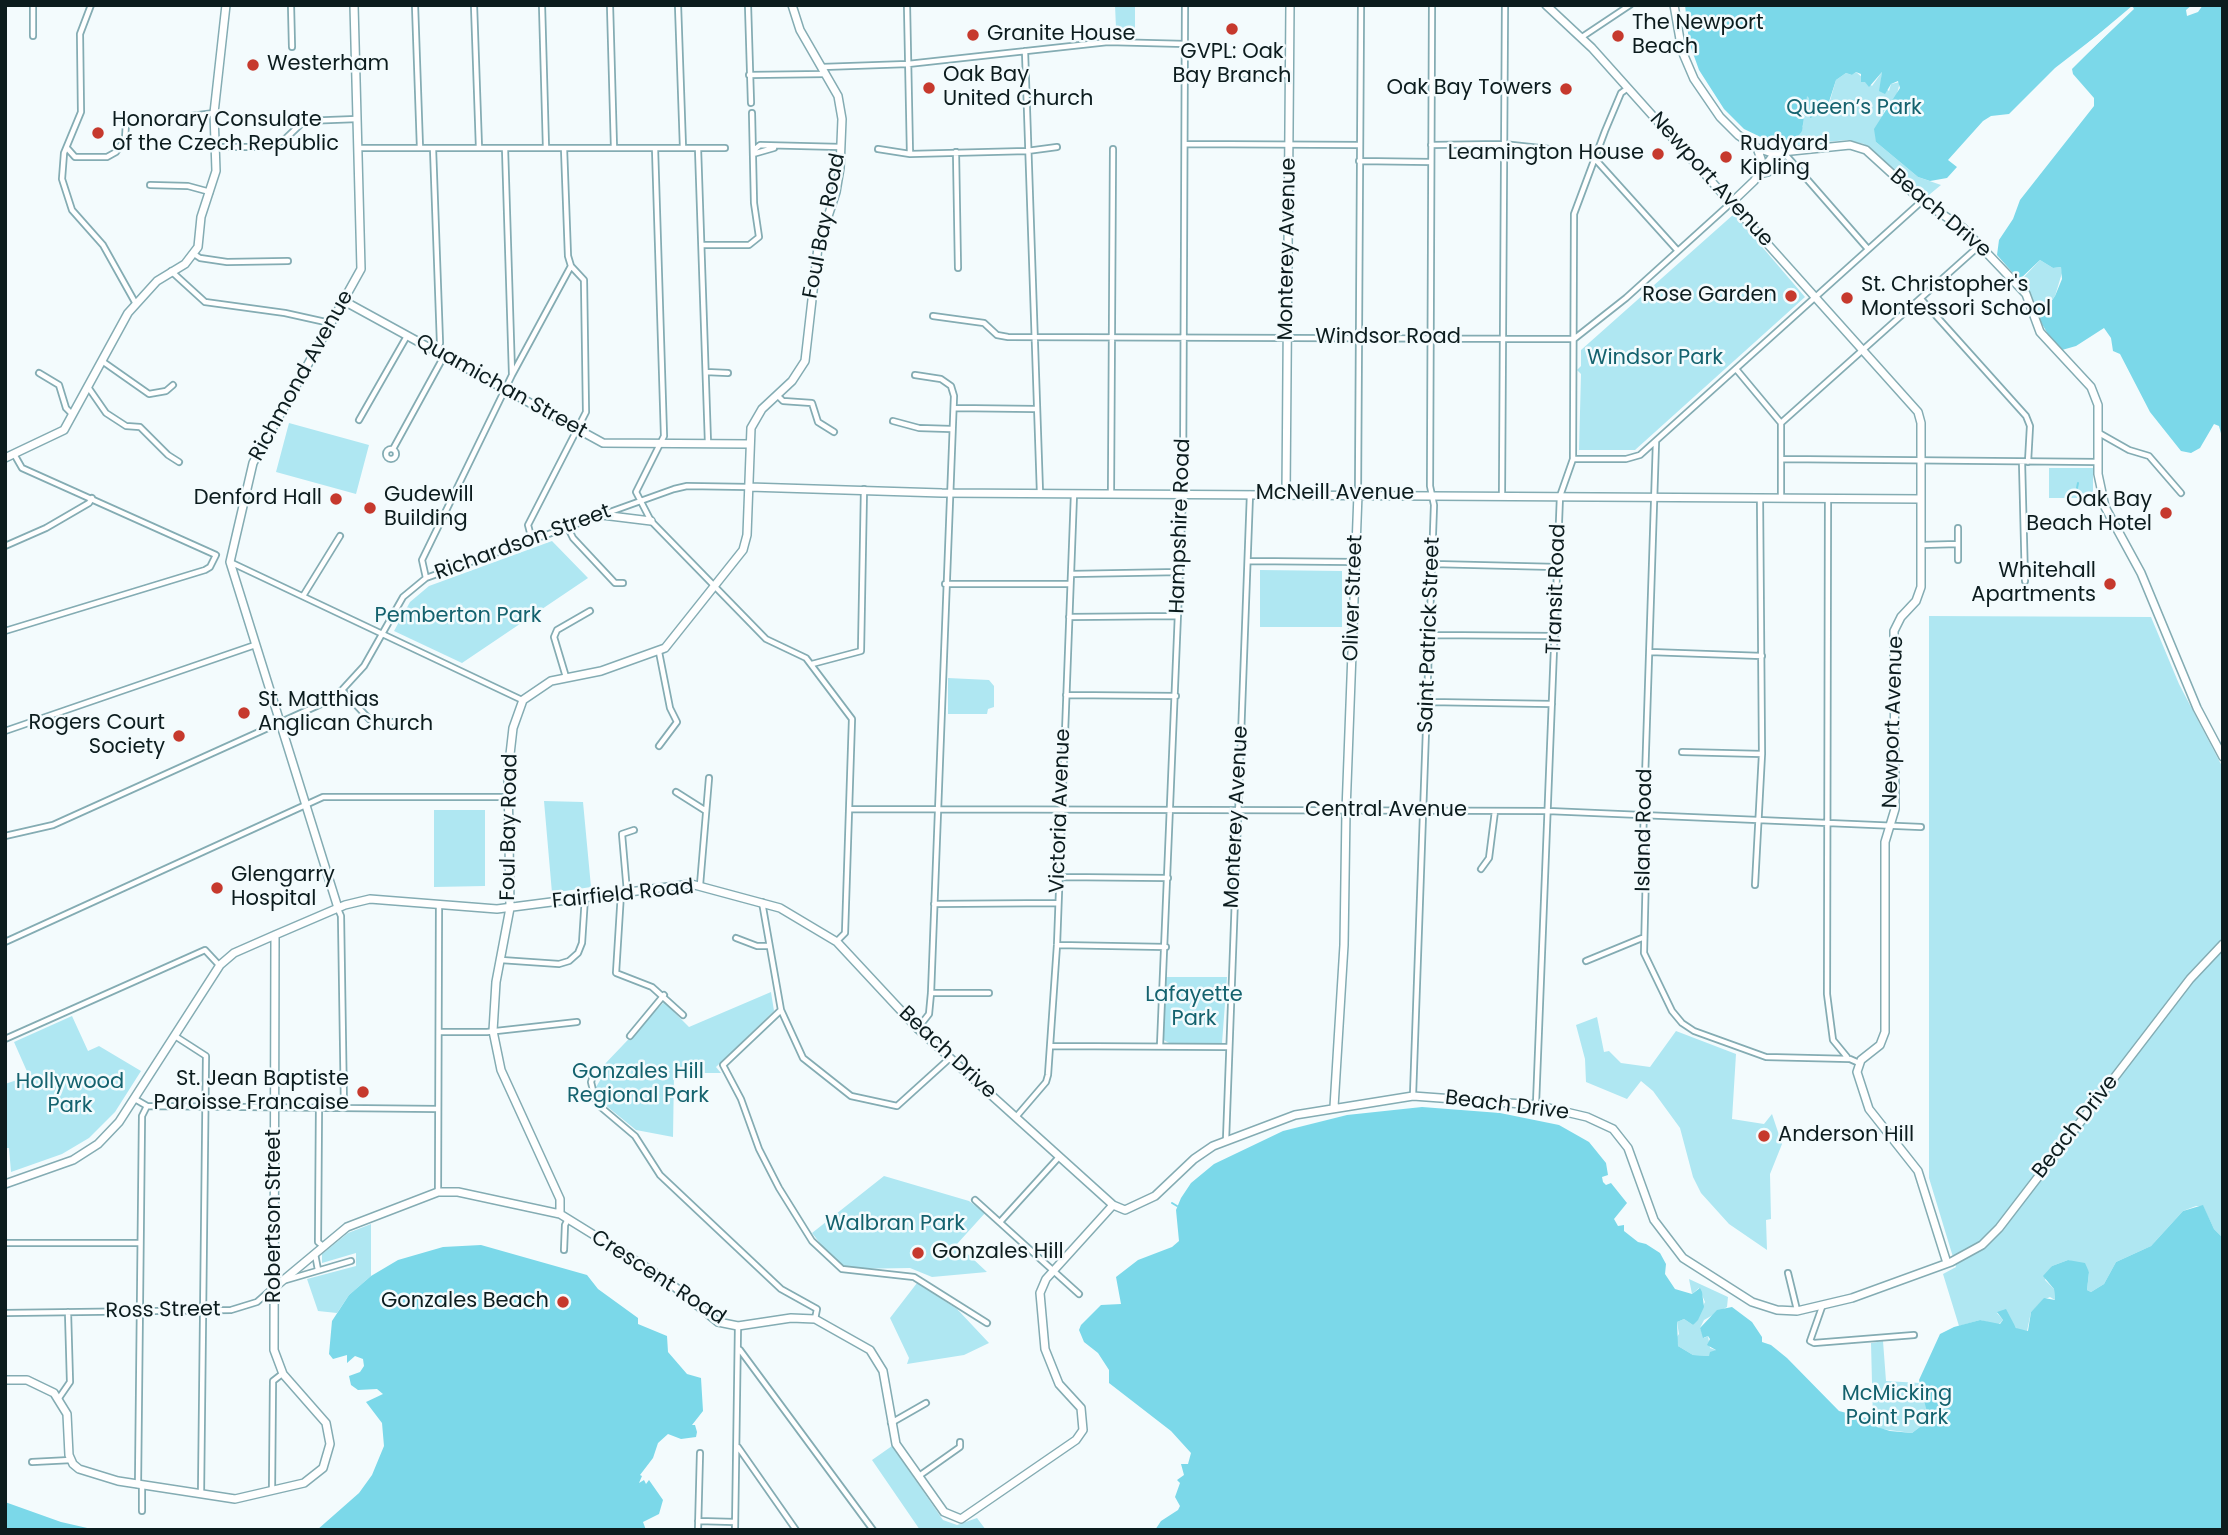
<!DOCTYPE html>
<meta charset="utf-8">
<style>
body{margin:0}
#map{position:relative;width:2228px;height:1535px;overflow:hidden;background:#f3fbfd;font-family:Poppins,sans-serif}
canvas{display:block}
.frame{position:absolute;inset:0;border:7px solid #0c1c1e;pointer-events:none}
</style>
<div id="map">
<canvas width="2228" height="1535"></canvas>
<div class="frame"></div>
</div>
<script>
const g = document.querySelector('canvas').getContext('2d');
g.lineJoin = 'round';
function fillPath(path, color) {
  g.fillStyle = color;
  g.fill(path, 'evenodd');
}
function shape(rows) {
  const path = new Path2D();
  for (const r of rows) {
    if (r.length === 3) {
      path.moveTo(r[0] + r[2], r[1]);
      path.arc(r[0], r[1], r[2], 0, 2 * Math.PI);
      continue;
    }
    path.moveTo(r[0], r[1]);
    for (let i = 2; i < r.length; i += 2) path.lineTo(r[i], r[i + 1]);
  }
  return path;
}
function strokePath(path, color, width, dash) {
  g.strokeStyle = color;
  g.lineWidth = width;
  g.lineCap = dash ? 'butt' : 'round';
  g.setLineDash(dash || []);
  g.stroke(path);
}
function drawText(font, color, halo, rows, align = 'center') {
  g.font = font + ' Poppins,sans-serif';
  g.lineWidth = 5;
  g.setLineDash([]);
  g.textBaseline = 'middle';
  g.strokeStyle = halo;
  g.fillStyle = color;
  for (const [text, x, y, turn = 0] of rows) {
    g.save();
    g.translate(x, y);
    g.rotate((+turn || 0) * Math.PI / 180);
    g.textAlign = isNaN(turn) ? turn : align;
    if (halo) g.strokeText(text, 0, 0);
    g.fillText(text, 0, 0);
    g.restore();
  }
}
fillPath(shape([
 [1115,5,1135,5,1135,32,1112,31,1116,28],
 [1856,72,1872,86,1882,72,1881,84,1889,91,1891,84,1900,82,1896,98,1884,111,1876,142,1918,177,1941,185,1924,199,1864,144,1847,140,1796,145,1793,143,1803,126,1804,98,1809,94,1810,117,1829,104,1836,80,1846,73,1852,75],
 [1734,214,1805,297,1635,450,1579,450,1581,374,1577,370,1581,366,1581,350],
 [2040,260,2053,268,2061,267,2062,273,2055,296,2040,316,2023,278],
 [289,423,369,445,356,494,276,472],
 [2049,468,2093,468,2093,498,2049,498],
 [552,541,588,578,462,663,394,631,410,602,429,586],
 [1260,570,1342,571,1342,627,1260,627],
 [1929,616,2151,617,2179,684,2223,768,2223,1238,2214,1229,2203,1206,2196,1206,2183,1211,2151,1246,2116,1262,2104,1284,2091,1292,2087,1290,2089,1272,2085,1266,2068,1260,2052,1266,2045,1280,2054,1289,2055,1300,2050,1297,2043,1300,2031,1312,2027,1331,2018,1330,2002,1311,1997,1313,2003,1320,1998,1325,1980,1320,1959,1326,1943,1274,1956,1267,1929,1178],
 [948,678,989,680,994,686,994,707,988,709,987,714,948,714],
 [544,801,583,802,591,887,552,893],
 [434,810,485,810,485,886,434,887],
 [1164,977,1227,977,1222,1043,1169,1043,1162,1039],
 [771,992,774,1011,716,1067,721,1073,674,1073,673,1137,636,1130,599,1100,596,1087,604,1074,602,1067,664,1002,689,1027],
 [72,1016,88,1051,99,1046,141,1071,115,1112,89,1138,62,1154,11,1172,9,1148,5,1148,5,1084,29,1076,14,1042],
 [1597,1017,1604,1052,1609,1051,1621,1063,1650,1067,1676,1031,1736,1054,1732,1119,1764,1124,1772,1114,1782,1144,1770,1174,1771,1219,1766,1220,1767,1250,1729,1224,1701,1193,1693,1177,1680,1128,1653,1091,1641,1081,1627,1099,1586,1082,1585,1059,1576,1025],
 [884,1176,969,1201,985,1213,957,1244,987,1272,932,1277,910,1268,850,1269,833,1260,812,1233],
 [371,1224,371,1276,349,1295,337,1313,318,1311,307,1279,356,1266,356,1253,322,1263,322,1254,348,1233],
 [1689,1279,1728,1297,1727,1307,1704,1320,1700,1328,1704,1338,1708,1336,1710,1348,1716,1350,1709,1356,1693,1355,1678,1346,1676,1338,1679,1334,1677,1322,1684,1319,1693,1325,1705,1302,1699,1288,1692,1294],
 [917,1283,957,1309,989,1343,964,1355,907,1364,909,1358,890,1318],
 [1883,1341,1886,1381,1920,1383,1924,1391,1929,1420,1912,1433,1881,1429,1873,1422,1871,1343],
 [892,1446,943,1520,957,1525,977,1518,986,1530,920,1530,872,1460]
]), '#afe7f2');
fillPath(shape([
 [1685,5,2192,5,2186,10,2187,16,2198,12,2203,5,2223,5,2223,461,2222,437,2219,426,2214,424,2200,448,2191,453,2181,451,2150,412,2120,354,2113,351,2111,338,2104,328,2076,346,2062,350,2052,341,2039,319,2055,296,2062,279,2061,267,2053,268,2040,260,2019,280,1997,255,1999,240,2013,219,2020,200,2094,106,2094,98,2073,74,2072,69,2134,7,2055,68,2009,114,1991,116,1983,121,1948,160,1957,167,1947,178,1930,181,1918,177,1876,142,1874,129,1900,88,1898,81,1891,84,1885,94,1879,91,1882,72,1869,87,1865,82,1861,82,1861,74,1856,72,1852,75,1846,73,1836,80,1827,108,1819,109,1815,116,1810,118,1809,98,1807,96,1802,131,1793,143,1771,142,1744,129,1724,109,1699,70,1689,42],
 [1422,1107,1500,1113,1559,1125,1589,1142,1606,1163,1608,1175,1602,1177,1603,1182,1606,1185,1611,1183,1627,1203,1614,1219,1618,1226,1624,1225,1624,1231,1638,1242,1646,1244,1660,1253,1666,1264,1665,1274,1675,1289,1692,1294,1700,1288,1702,1292,1704,1307,1698,1320,1693,1325,1684,1319,1677,1322,1678,1346,1693,1355,1709,1356,1710,1352,1716,1350,1707,1345,1710,1339,1708,1336,1703,1338,1700,1328,1717,1310,1732,1307,1752,1322,1762,1337,1762,1342,1771,1345,1787,1358,1839,1411,1866,1418,1877,1427,1890,1431,1912,1433,1929,1420,1919,1380,1940,1334,1954,1327,1980,1320,2000,1324,2003,1320,1997,1312,2006,1309,2016,1328,2028,1331,2031,1312,2044,1298,2055,1300,2054,1289,2043,1276,2052,1266,2068,1260,2085,1263,2089,1272,2087,1290,2091,1292,2104,1284,2116,1262,2151,1246,2183,1211,2203,1205,2214,1229,2223,1238,2223,1530,1155,1530,1161,1521,1178,1510,1180,1506,1175,1497,1180,1483,1177,1480,1184,1475,1181,1464,1188,1464,1191,1453,1171,1431,1109,1383,1109,1370,1098,1353,1084,1342,1079,1330,1081,1325,1101,1305,1121,1304,1116,1277,1138,1260,1172,1247,1179,1241,1176,1210,1181,1198,1191,1183,1214,1164,1283,1131,1347,1115],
 [481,1245,587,1275,598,1289,638,1318,638,1324,667,1336,668,1352,687,1374,701,1378,703,1411,692,1425,695,1425,697,1432,696,1437,681,1439,668,1434,658,1443,653,1458,640,1475,642,1476,639,1483,644,1480,646,1484,649,1480,663,1500,659,1514,643,1522,646,1530,317,1530,359,1493,372,1475,384,1446,382,1423,366,1402,383,1394,377,1389,358,1390,351,1385,349,1376,360,1372,364,1366,363,1359,355,1356,347,1363,347,1355,333,1359,329,1354,332,1321,349,1295,371,1276,398,1260,443,1247],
 [5,1502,61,1522,96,1530,5,1530]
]), '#7bd8e9');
fillPath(shape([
 [2132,6,2134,9,2072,68,2069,67,2102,35,2066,66,2063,64]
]), '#f3fbfd');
strokePath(shape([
 [2077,488,2078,483],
 [1172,1203,1177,1206]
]), '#7bd8e9', 2);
const street = shape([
 [33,5,33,36],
 [91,5,80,34,81,112,64,153,62,179,72,210,103,245,136,304],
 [291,5,292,47],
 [415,5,420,148],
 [474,5,479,148],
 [542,5,546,148],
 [610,5,614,148],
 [678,5,683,148],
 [748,5,751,103],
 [907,5,910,154],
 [1582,37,1630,5],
 [1025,51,1040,493],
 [822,67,908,64,1108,42,1186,44],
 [1236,74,1289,75],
 [749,75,826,74],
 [191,116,214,113],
 [1185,144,1359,145],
 [1431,145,1503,144,1549,149],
 [215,147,271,147,283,141,304,121,357,119],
 [67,148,75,157,107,157,116,152,125,139,126,123,122,118],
 [359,148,725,148],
 [433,148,440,343,437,351],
 [505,148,512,374],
 [655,148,664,436,636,492,651,521,766,639,806,658,852,719,845,933,837,941],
 [698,148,708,443],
 [878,149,910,154,1027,151,1057,147],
 [754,150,760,145,841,147],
 [956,152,958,268],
 [753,154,774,148],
 [1785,154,1868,249],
 [1596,160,1678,251],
 [1359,161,1431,162],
 [150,185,188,186,210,192],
 [703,245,749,245,759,237,754,203,752,113],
 [194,254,200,258,227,262,288,261],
 [171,271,205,302,285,313,330,323],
 [1921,299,2026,416,2030,426,2028,462],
 [933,316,984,323,997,335,1008,337,1574,339,1626,298,1731,203],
 [102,361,149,394,166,391,173,385],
 [1736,369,1781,423,1781,498],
 [706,372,728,373],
 [39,373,59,385,66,408,72,414],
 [915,375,941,379,951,386,954,396,931,993,929,1014,918,1028],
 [88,387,106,413,126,426,140,427,168,455,179,462],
 [777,395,783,401,812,403,818,422,834,432],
 [954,408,1035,409],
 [359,420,407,336],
 [893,421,919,428,951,429],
 [1781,423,1979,246],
 [2099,433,2129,450,2149,456,2181,493],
 [1656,442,1643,840,1646,871,1644,953,1672,1011,1682,1023,1694,1031,1766,1057,1850,1059,1859,1063],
 [393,449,444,356],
 [391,454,5],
 [1573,459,1626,459,1640,455,1922,201],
 [1781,459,2098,462],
 [2022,462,2025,581],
 [1111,493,1113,149],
 [1358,494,1361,5],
 [1502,494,1505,5],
 [1828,499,1827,994,1833,1040,1847,1057],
 [568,528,573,538,615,583,623,583],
 [532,540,528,525,586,412,584,280,571,266],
 [1921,545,1958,544,1958,528],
 [5,546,46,528,89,503,92,498],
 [1958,560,1958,544],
 [1248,561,1355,562],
 [230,562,522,700],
 [1433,564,1557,567],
 [1071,574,1180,572],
 [426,578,422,560,512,375,571,266,568,256,564,148],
 [945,584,1070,584],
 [303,596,340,536],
 [1069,617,1178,616],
 [5,631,205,570,210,567,216,555,22,468,14,454],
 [1431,635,1555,636],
 [659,652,670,708,677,722,659,746],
 [1650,652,1762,656],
 [812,664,861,651,864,489],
 [566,677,554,637,557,630,590,611],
 [342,690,372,722,381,725,392,722],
 [1066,695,1176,696],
 [1429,702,1552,704],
 [5,731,255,645],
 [1682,752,1762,754],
 [676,792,706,811],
 [851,809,1548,811,1921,827],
 [5,836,53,825,321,704,342,690,364,666,403,597,426,578,674,489,687,486,749,487],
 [1481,869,1489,858,1495,811],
 [1059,877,1168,878],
 [700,885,709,778],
 [1755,885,1762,754,1760,498],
 [627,892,622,834,634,830],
 [621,893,616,973,652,987,683,1015],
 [762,902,781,1010,723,1065,741,1099,759,1149,779,1188,812,1241,842,1269,914,1277,987,1323],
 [934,904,1058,903],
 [338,909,341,916,344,1107],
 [736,938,757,946,769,946],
 [5,942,323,797,508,797],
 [1057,945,1166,947],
 [501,960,559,964,569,961,578,953,582,943,585,897],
 [1586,961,1642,938],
 [931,993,989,993],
 [781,1010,803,1058,851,1096,897,1106,950,1058],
 [439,1032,487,1032,577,1022],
 [175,1036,206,1056,201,1494],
 [630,1036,664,995],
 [5,1039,205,950,219,965],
 [1050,1046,1228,1047],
 [1160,1046,1183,493,1185,5],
 [595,1070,591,1082,596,1103,635,1136,660,1175,781,1289,817,1309,815,1319],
 [1413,1095,1434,505,1430,486,1432,5],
 [135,1099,147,1106,438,1109],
 [1536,1104,1560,496,1573,459,1574,214,1605,131,1621,93,1628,88],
 [319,1107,318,1242,323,1246],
 [1016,1117,1046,1082,1048,1075,1057,945,1074,494],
 [1226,1140,1250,494],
 [438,1192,439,905],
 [975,1200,1079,1294],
 [1000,1222,1059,1157],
 [5,1243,140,1243],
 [564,1250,565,1225,568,1219],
 [315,1254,318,1270],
 [1788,1273,1797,1310],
 [286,1280,351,1261],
 [1822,1307,1810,1341,1814,1343,1914,1335],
 [5,1313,231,1310,257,1302,274,1287],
 [740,1350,873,1530],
 [59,1398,70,1382,68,1312],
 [891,1423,926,1403],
 [738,1447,796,1530],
 [32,1462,71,1460],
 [919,1476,960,1447,960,1442],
 [138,1485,142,1116,147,1106],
 [272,1490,273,1381,282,1374],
 [142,1511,142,1486],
 [698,1521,735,1522],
 [698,1530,700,1453],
 [735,1530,738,1326]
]);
const secondary = shape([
 [1546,5,1592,48,1918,412,1921,423,1921,587,1916,601,1901,617,1894,631,1895,809,1885,842,1885,1032,1880,1045,1861,1060,1857,1072,1869,1109,1918,1171,1947,1263],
 [1674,5,1682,51,1694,79,1720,117,1738,135,1757,148,1772,153,1850,145,1866,150,1922,201,1963,228,2026,294,2040,332,2091,387,2098,405,2098,474,2105,507,2141,573,2197,708,2223,757],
 [1757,148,1761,159,1761,171],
 [1760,174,1768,172,1785,153],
 [1731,203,1754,181,1775,153],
 [344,301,603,443,750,444],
 [5,458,64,430,128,313,157,281,185,264,198,247,201,217,216,171,214,113,226,5],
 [749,487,942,493,1921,499],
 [1286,494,1290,5],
 [602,515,651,521],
 [338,908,230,562,253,463,361,269,354,5],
 [1334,1107,1344,945,1346,811,1358,494],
 [5,1184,73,1160,98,1144,119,1122,220,965,234,953,275,935,345,905,370,899,497,909,691,884,780,908,837,942,918,1029,1113,1205,1125,1210,1155,1196,1194,1159,1213,1146,1295,1115,1413,1096,1536,1105,1587,1117,1613,1129,1628,1148,1654,1220,1683,1258,1752,1302,1777,1310,1797,1311,1852,1298,1951,1262,1982,1245,1999,1228,2190,979,2223,944],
 [560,1214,560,1199,501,1070,493,1031,496,982,510,908,508,772,513,728,523,700,551,681,601,671,665,648,743,550,747,535,751,428,762,409,792,381,805,361,818,247,836,192,840,168,842,119,838,96,800,30,792,5],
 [275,1287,347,1227,438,1192,458,1192,560,1214,665,1279,718,1322,738,1326,791,1318,815,1319,870,1350,883,1371,896,1444,944,1512,961,1519,1076,1440,1083,1430,1081,1408,1059,1384,1045,1349,1040,1293,1046,1279,1113,1205],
 [5,1380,27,1380,54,1393,67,1414,69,1455,73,1464,79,1469,118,1481,235,1499,304,1483,323,1468,330,1444,326,1423,283,1374,274,1350,275,935]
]);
strokePath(street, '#84acb3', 8);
strokePath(secondary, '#84acb3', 10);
strokePath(street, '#fff', 4.5);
strokePath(secondary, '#fff', 7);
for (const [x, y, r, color] of [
 [1232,29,7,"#c6392d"],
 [973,35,7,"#c6392d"],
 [1618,36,7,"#c6392d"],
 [253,65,7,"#c6392d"],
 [929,88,7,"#c6392d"],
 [1566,89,7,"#c6392d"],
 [98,133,7,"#c6392d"],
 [1658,154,7,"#c6392d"],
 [1726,157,7,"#c6392d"],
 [1791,296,7,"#c6392d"],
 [1847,298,7,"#c6392d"],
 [336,499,7,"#c6392d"],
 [370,508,7,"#c6392d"],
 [2166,513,7,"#c6392d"],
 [2110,584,7,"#c6392d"],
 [244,713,7,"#c6392d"],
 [179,736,7,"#c6392d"],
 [217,888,7,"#c6392d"],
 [363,1092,7,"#c6392d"],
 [1764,1136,7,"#c6392d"],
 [918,1253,7,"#c6392d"],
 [563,1302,7,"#c6392d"]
]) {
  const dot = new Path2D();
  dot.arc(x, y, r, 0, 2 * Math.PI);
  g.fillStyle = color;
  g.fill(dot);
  strokePath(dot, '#f3fbfd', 2.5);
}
drawText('21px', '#0c1c1e', '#f3fbfd', [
 ["The Newport",1632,24],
 ["Beach",1632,48],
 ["Granite House",987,35],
 ["GVPL: Oak",1232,53,"center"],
 ["Bay Branch",1232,77,"center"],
 ["Westerham",267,65],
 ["Oak Bay",943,76],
 ["United Church",943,100],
 ["Oak Bay Towers",1552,89,"right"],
 ["Honorary Consulate",112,121],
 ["of the Czech Republic",112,145],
 ["Rudyard",1740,145],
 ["Kipling",1740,169],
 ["Leamington House",1644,154,"right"],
 ["St. Christopher's",1861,286],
 ["Montessori School",1861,310],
 ["Rose Garden",1777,296,"right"],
 ["Gudewill",384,496],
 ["Building",384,520],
 ["Denford Hall",322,499,"right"],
 ["Oak Bay",2152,501,"right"],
 ["Beach Hotel",2152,525,"right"],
 ["Whitehall",2096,572,"right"],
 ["Apartments",2096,596,"right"],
 ["St. Matthias",258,701],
 ["Anglican Church",258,725],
 ["Rogers Court",165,724,"right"],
 ["Society",165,748,"right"],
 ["Glengarry",231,876],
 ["Hospital",231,900],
 ["St. Jean Baptiste",349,1080,"right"],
 ["Paroisse Francaise",349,1104,"right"],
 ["Anderson Hill",1778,1136],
 ["Gonzales Hill",932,1253],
 ["Gonzales Beach",549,1302,"right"]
], 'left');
drawText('21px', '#14626e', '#f3fbfd', [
 ["Queen’s Park",1854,109],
 ["Windsor Park",1655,359],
 ["Pemberton Park",458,617],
 ["Lafayette",1194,996],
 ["Park",1194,1020],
 ["Gonzales Hill",638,1073],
 ["Regional Park",638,1097],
 ["Hollywood",70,1083],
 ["Park",70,1107],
 ["Walbran Park",895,1225],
 ["McMicking",1897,1395],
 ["Point Park",1897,1419]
]);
drawText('21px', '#0c1c1e', '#f3fbfd', [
 ["Newport Avenue",1711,180,48],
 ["Beach Drive",1940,214,40],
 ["Foul Bay Road",825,226,-79],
 ["Monterey Avenue",1288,249,-89],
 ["Windsor Road",1388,338],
 ["Richmond Avenue",302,376,-61],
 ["Quamichan Street",501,387,29],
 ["McNeill Avenue",1335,494],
 ["Hampshire Road",1181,526,-88],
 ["Richardson Street",523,543,-20],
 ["Transit Road",1557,589,-88],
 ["Oliver Street",1354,598,-88],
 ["Saint Patrick Street",1430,635,-88],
 ["Newport Avenue",1894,722,-88],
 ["Victoria Avenue",1061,811,-88],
 ["Central Avenue",1386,811],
 ["Monterey Avenue",1237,817,-87],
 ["Foul Bay Road",510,827,-89],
 ["Island Road",1645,830,-89],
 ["Fairfield Road",623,895,-6],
 ["Beach Drive",947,1053,43],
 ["Beach Drive",1507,1106,7],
 ["Beach Drive",2076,1127,-52],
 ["Robertson Street",275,1216,-90],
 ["Crescent Road",658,1278,33],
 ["Ross Street",163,1311,-1]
]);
</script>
